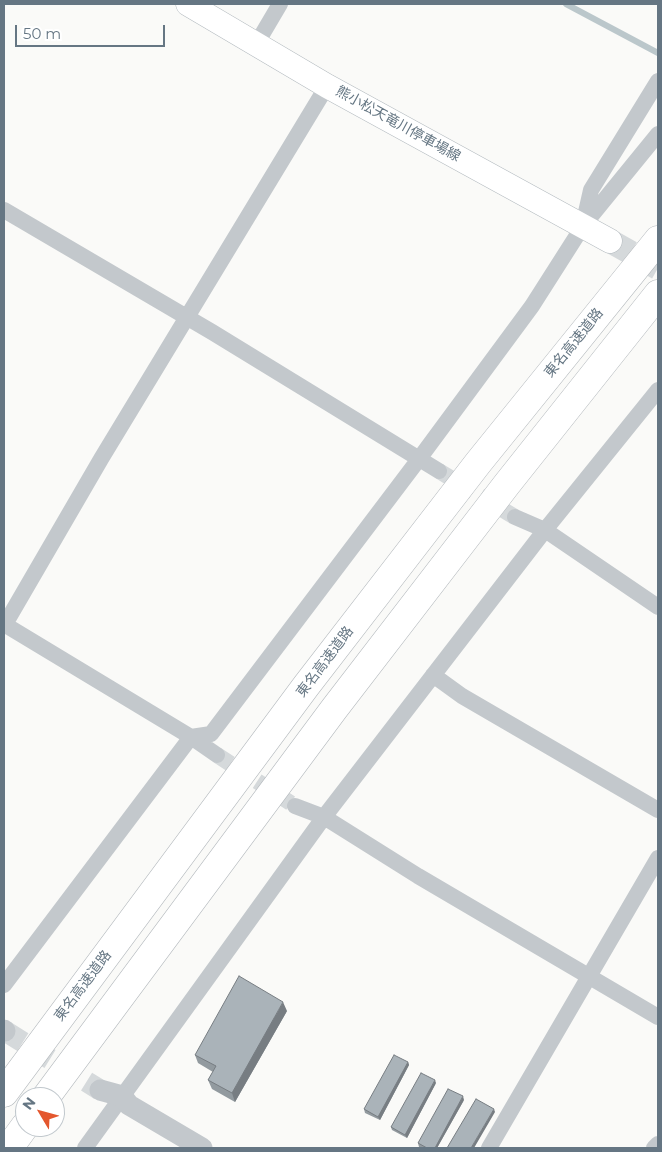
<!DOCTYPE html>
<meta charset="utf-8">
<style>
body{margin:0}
#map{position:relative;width:662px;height:1152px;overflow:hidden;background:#fafaf8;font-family:Montserrat,sans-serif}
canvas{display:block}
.frame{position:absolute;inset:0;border:5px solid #657683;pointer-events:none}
.north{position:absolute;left:15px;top:1087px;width:50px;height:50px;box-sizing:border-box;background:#fff;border:1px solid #c1c8cd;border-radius:50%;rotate:307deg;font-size:14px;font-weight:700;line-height:20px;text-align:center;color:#657683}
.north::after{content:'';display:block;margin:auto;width:18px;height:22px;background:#e4572e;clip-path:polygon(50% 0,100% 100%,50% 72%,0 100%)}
.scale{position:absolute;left:15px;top:25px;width:150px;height:22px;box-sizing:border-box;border:2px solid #657683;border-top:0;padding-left:6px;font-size:15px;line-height:18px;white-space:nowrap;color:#657683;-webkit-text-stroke:4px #fff;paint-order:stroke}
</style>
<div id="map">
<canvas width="662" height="1152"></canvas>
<div class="frame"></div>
<div class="north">N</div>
<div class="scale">50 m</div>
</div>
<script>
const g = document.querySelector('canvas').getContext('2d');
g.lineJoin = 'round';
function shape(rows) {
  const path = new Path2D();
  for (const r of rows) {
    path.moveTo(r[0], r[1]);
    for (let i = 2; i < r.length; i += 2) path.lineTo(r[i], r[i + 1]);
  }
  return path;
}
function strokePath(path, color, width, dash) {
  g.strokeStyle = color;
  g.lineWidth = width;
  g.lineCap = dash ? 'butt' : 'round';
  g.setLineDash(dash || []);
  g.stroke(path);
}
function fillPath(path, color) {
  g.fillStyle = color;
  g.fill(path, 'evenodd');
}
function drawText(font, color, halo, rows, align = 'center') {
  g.font = font + ' Montserrat,"Noto Sans JP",sans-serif';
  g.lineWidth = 5;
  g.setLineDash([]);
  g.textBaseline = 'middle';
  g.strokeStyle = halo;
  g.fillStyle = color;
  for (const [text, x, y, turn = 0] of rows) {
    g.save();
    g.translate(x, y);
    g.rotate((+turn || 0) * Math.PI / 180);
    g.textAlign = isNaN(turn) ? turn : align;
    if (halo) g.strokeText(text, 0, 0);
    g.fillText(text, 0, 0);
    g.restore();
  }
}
strokePath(shape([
 [566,4,658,53]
]), '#bbc7cb', 6);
strokePath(shape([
 [439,471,515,517],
 [217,755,295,806]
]), '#d5d9db', 16, [16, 8]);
strokePath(shape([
 [5,1031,100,1090]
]), '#d5d9db', 21, [21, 11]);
strokePath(shape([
 [610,241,658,268]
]), '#d5d9db', 24, [24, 12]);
const secondary = shape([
 [188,4,327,86,610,241]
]);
const motorway = shape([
 [4,1093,306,686,478,463,658,240],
 [46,1097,334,709,507,484,658,294],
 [9,1148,25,1126]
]);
strokePath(secondary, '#b3babf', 25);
strokePath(motorway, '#b4b9bd', 29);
strokePath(shape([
 [257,43,280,4],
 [4,210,212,332,439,471],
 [584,221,591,190,658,81],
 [515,517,545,530,658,607],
 [4,624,191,737,217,755],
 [4,626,101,459,327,86],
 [433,675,462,696,658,810],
 [295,806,324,817,418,876,658,1017],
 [4,985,191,737,211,734,419,459,532,306,583,226,658,134],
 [85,1148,324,817,545,530,658,390],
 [489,1148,658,858],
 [654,1148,658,1144]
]), '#c3c8cc', 16);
strokePath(shape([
 [4,1030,5,1031],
 [100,1090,122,1096,129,1105,202,1148]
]), '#c3c8cc', 21);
strokePath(secondary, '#fff', 24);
strokePath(motorway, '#fff', 28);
fillPath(shape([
 [287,1011,235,1102,212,1089,208,1080,213,1072,198,1063,195,1055],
 [408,1062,409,1065,380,1120,365,1113,364,1109],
 [436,1083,407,1138,392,1130,391,1127],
 [464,1100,437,1148,423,1148,419,1147,418,1143]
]), '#929a9f');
fillPath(shape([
 [283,1002,287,1011,235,1102,232,1093],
 [408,1062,409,1065,380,1120,378,1117],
 [435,1080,436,1083,407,1138,405,1135],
 [463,1096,464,1100,437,1148,435,1148],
 [494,1109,495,1112,474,1148,471,1148]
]), '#777d82');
const building = shape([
 [239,976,283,1002,232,1093,208,1080,216,1066,195,1055,239,976],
 [394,1055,408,1062,378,1117,364,1109,394,1055],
 [421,1073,435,1080,405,1135,391,1127,421,1073],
 [448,1089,463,1096,435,1148,427,1148,418,1143,448,1089],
 [476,1099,494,1109,471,1148,447,1148,476,1099]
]);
fillPath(building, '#aab3b9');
strokePath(building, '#777d82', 1);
drawText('14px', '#657683', '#fff', [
 ["熊小松天竜川停車場線",398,124,29],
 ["東名高速道路",574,343,-51],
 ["東名高速道路",325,662,-53],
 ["東名高速道路",83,986,-53]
]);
</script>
